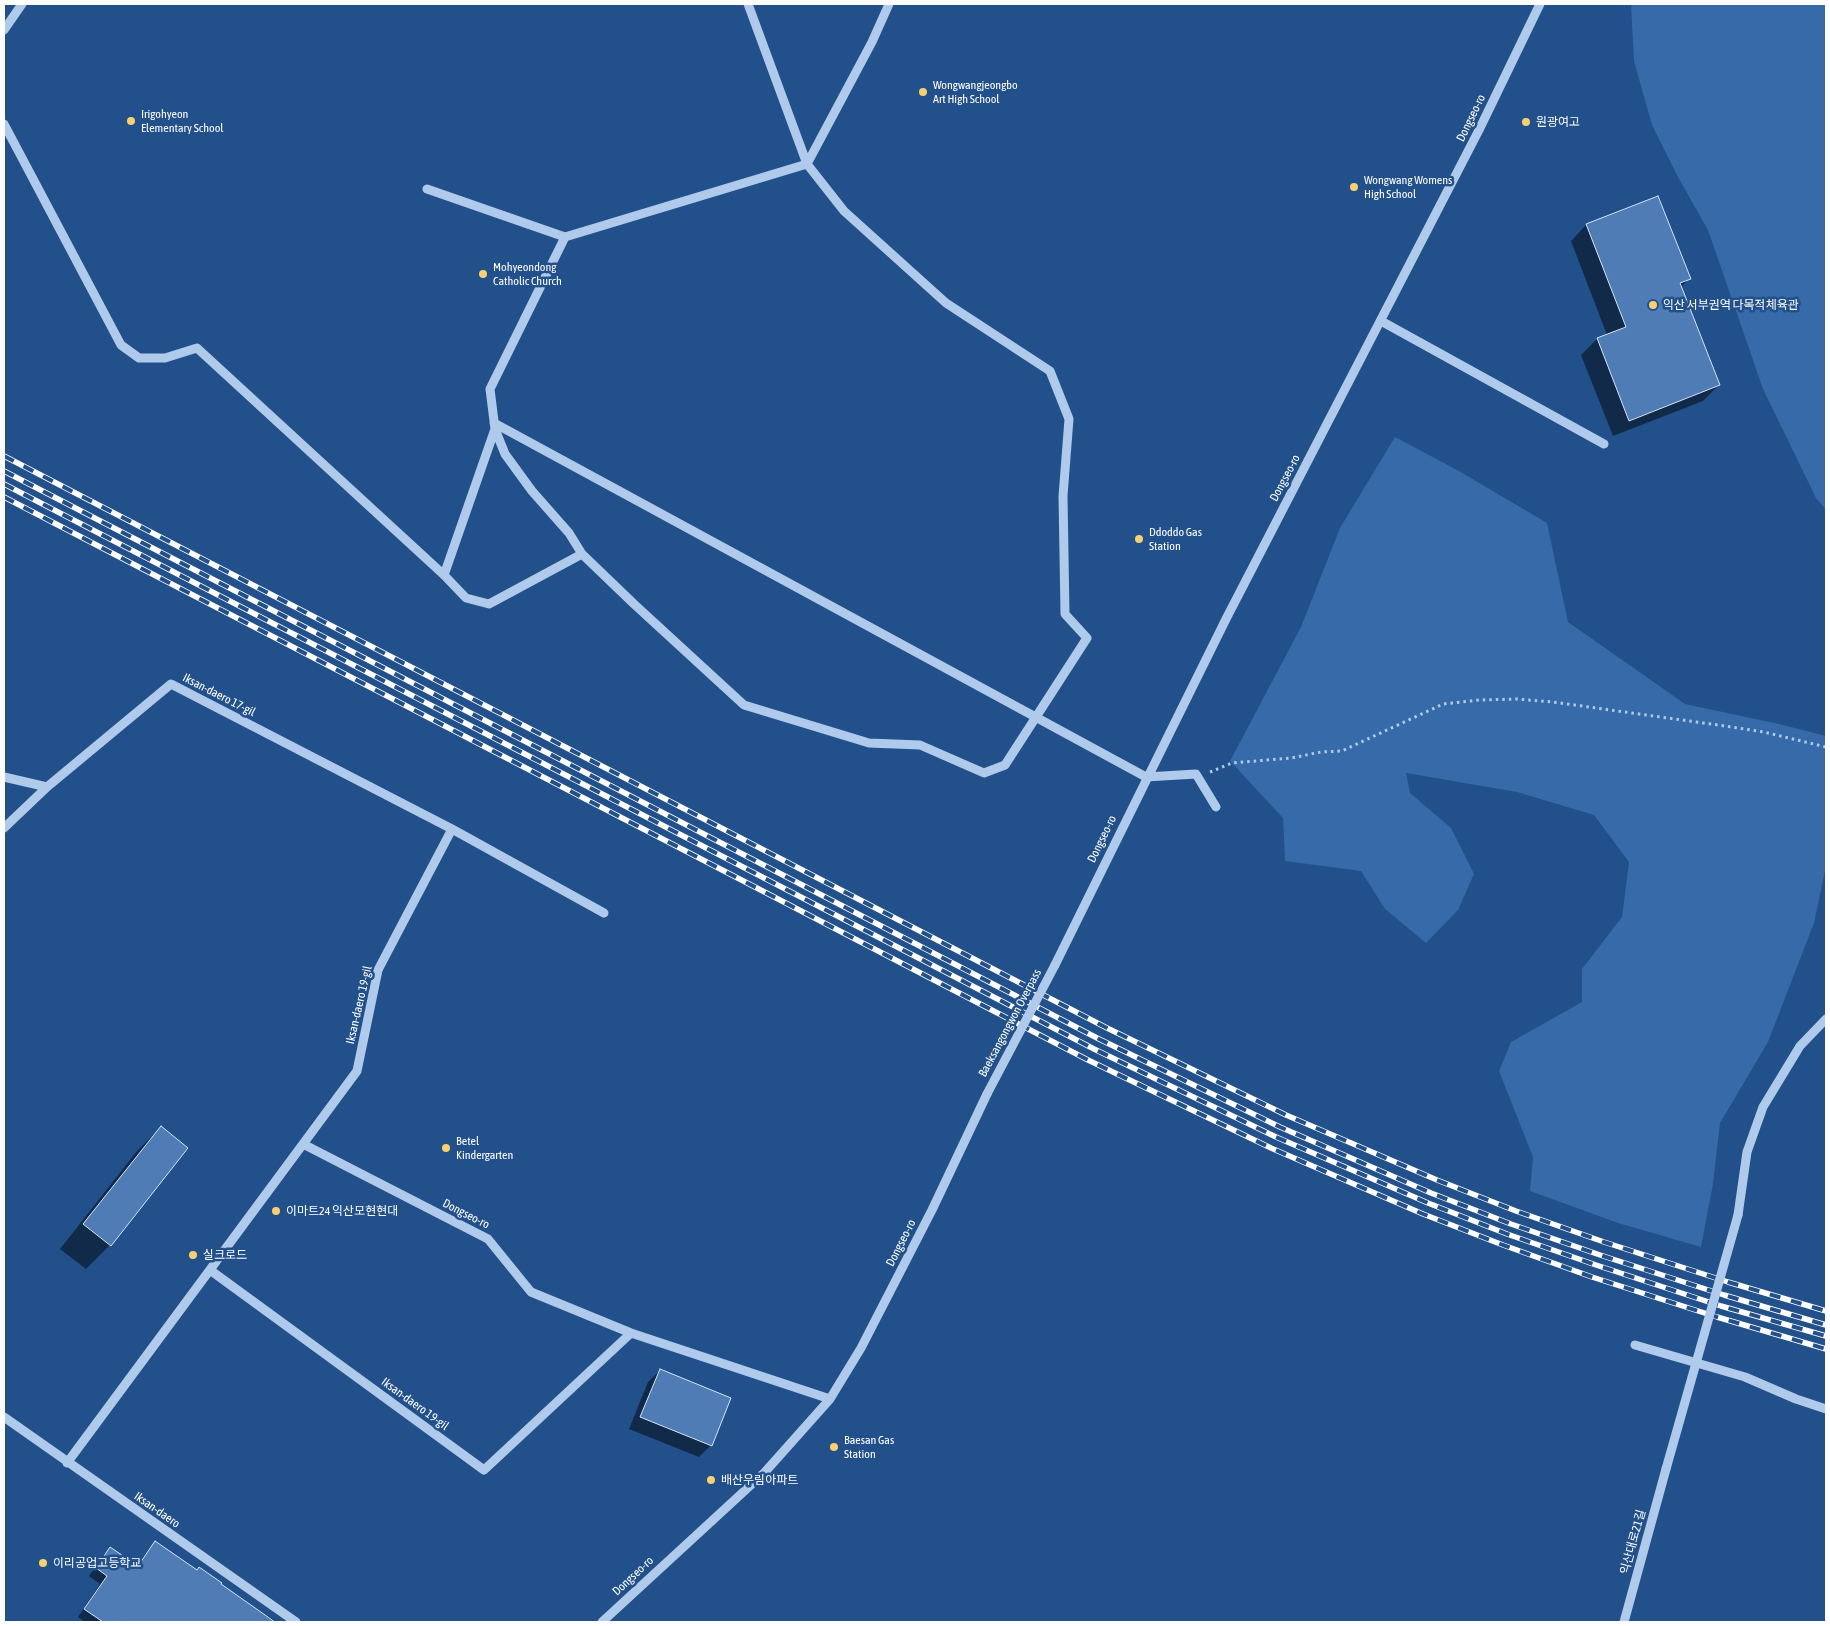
<!DOCTYPE html>
<meta charset="utf-8">
<style>
body{margin:0}
#map{position:relative;width:1830px;height:1626px;overflow:hidden;background:#22508b;font-family:"Asap Condensed",sans-serif}
canvas{display:block}
.frame{position:absolute;inset:0;border:5px solid #fff;pointer-events:none}
</style>
<div id="map">
<canvas width="1830" height="1626"></canvas>
<div class="frame"></div>
</div>
<script>
const g = document.querySelector('canvas').getContext('2d');
g.lineJoin = 'round';
function fillPath(path, color) {
  g.fillStyle = color;
  g.fill(path, 'evenodd');
}
function shape(rows) {
  const path = new Path2D();
  for (const r of rows) {
    path.moveTo(r[0], r[1]);
    for (let i = 2; i < r.length; i += 2) path.lineTo(r[i], r[i + 1]);
  }
  return path;
}
function strokePath(path, color, width, dash) {
  g.strokeStyle = color;
  g.lineWidth = width;
  g.lineCap = dash ? 'butt' : 'round';
  g.setLineDash(dash || []);
  g.stroke(path);
}
function drawText(font, color, halo, rows, align = 'center') {
  g.font = font + ' "Asap Condensed","Noto Sans KR",sans-serif';
  g.lineWidth = 5;
  g.setLineDash([]);
  g.textBaseline = 'middle';
  g.strokeStyle = halo;
  g.fillStyle = color;
  for (const [text, x, y, turn = 0] of rows) {
    g.save();
    g.translate(x, y);
    g.rotate((+turn || 0) * Math.PI / 180);
    g.textAlign = isNaN(turn) ? turn : align;
    if (halo) g.strokeText(text, 0, 0);
    g.fillText(text, 0, 0);
    g.restore();
  }
}
fillPath(shape([
 [1631,4,1826,4,1826,510,1816,498,1763,389,1708,230,1678,177,1652,125,1634,61],
 [1395,437,1459,471,1547,523,1568,622,1685,704,1779,724,1826,736,1826,866,1814,923,1768,1042,1720,1123,1713,1184,1701,1247,1618,1223,1530,1191,1533,1157,1499,1071,1511,1042,1582,1002,1582,969,1622,917,1629,862,1594,815,1517,792,1406,773,1410,793,1451,828,1474,874,1458,910,1426,943,1385,909,1361,871,1285,861,1283,818,1230,761,1301,627,1340,528]
]), '#366aa8');
fillPath(shape([
 [1658,197,1689,279,1681,287,1719,385,1703,401,1613,436,1581,355,1597,339,1607,335,1571,241,1586,225],
 [161,1127,187,1148,110,1245,86,1269,60,1249,137,1151],
 [660,1370,711,1445,699,1457,629,1429,648,1382],
 [155,1542,265,1616,266,1615,277,1622,85,1622,78,1617,100,1584,89,1576,103,1556,110,1549,136,1566]
]), '#0007');
const building = shape([
 [1658,196,1691,279,1680,283,1720,385,1629,421,1597,338,1626,327,1586,224,1658,196],
 [161,1126,188,1148,111,1246,83,1224,161,1126],
 [660,1369,731,1398,712,1446,640,1417,660,1369],
 [155,1541,197,1570,199,1567,222,1583,221,1584,275,1622,103,1622,84,1609,107,1576,96,1568,110,1547,138,1566,155,1541]
]);
fillPath(building, '#4f7cb4');
strokePath(building, '#d4e4f8', 1);
strokePath(shape([
 [1210,772,1232,763,1291,758,1321,752,1342,751,1443,704,1479,700,1517,699,1553,702,1718,725,1764,732,1826,747]
]), '#afcaeb', 3, [2.5, 4]);
strokePath(shape([
 [4,30,22,4],
 [4,124,121,345,139,358,165,358,197,348,444,575,466,598,489,604,582,554,634,604,744,705,869,743,920,745,984,773,1005,765,1087,638,1065,614,1063,496,1069,419,1050,371,946,303,844,211,807,164,748,4],
 [427,189,565,237],
 [1381,321,1604,444],
 [494,423,1146,777,1196,774,1216,807],
 [495,429,505,454,532,491,569,533,582,554],
 [444,575,495,429,490,389,565,237,807,164,872,42,889,4],
 [4,777,47,787],
 [4,828,47,787,171,684,452,829,604,913],
 [1055,965,1226,619,1479,130,1540,4],
 [303,1144,488,1239,531,1292,631,1333,830,1399],
 [1738,1215,1747,1152,1763,1107,1800,1046,1826,1019],
 [210,1270,484,1470,631,1333],
 [1635,1345,1745,1377,1796,1399,1826,1409],
 [4,1417,296,1622],
 [67,1463,357,1071,378,970,452,829],
 [602,1622,765,1472,830,1399,861,1348,932,1210,987,1094],
 [1624,1622,1666,1469]
]), '#afcaeb', 9);
const rail = shape([
 [4,456,1105,1027,1286,1115,1437,1180,1516,1211,1604,1242,1728,1282,1826,1311],
 [4,471,1099,1039,1280,1127,1431,1193,1511,1224,1600,1255,1724,1295,1826,1325],
 [4,484,1094,1049,1276,1137,1428,1203,1507,1234,1596,1265,1721,1306,1826,1336],
 [4,497,1088,1060,1271,1148,1423,1214,1503,1245,1592,1277,1717,1317,1826,1349]
]);
strokePath(rail, '#fff', 5.5);
strokePath(rail, '#22508b', 4, [11]);
strokePath(shape([
 [987,1094,1055,965],
 [1666,1469,1738,1215]
]), '#afcaeb', 9);
for (const [x, y, r, color] of [
 [923,92,5,"#f7d071"],
 [131,121,5,"#f7d071"],
 [1526,122,5,"#f7d071"],
 [1354,187,5,"#f7d071"],
 [483,274,5,"#f7d071"],
 [1653,305,5,"#f7d071"],
 [1139,539,5,"#f7d071"],
 [446,1148,5,"#f7d071"],
 [276,1211,5,"#f7d071"],
 [193,1255,5,"#f7d071"],
 [834,1447,5,"#f7d071"],
 [711,1480,5,"#f7d071"],
 [43,1563,5,"#f7d071"]
]) {
  const dot = new Path2D();
  dot.arc(x, y, r, 0, 2 * Math.PI);
  g.fillStyle = color;
  g.fill(dot);
  strokePath(dot, '#22508b', 2);
}
drawText('12px', '#fff', '#22508b', [
 ["Wongwangjeongbo",933,85],
 ["Art High School",933,99],
 ["Irigohyeon",141,114],
 ["Elementary School",141,128],
 ["원광여고",1536,122],
 ["Wongwang Womens",1364,180],
 ["High School",1364,194],
 ["Mohyeondong",493,267],
 ["Catholic Church",493,281],
 ["익산 서부권역 다목적체육관",1663,305],
 ["Ddoddo Gas",1149,532],
 ["Station",1149,546],
 ["Betel",456,1141],
 ["Kindergarten",456,1155],
 ["이마트24 익산모현현대",286,1211],
 ["실크로드",203,1255],
 ["Baesan Gas",844,1440],
 ["Station",844,1454],
 ["배산우림아파트",721,1480],
 ["이리공업고등학교",53,1563]
], 'left');
drawText('12px', '#fff', '#22508b', [
 ["Dongseo-ro",1471,118,-64],
 ["Dongseo-ro",1285,478,-62],
 ["Iksan-daero 17-gil",219,695,27],
 ["Dongseo-ro",1102,839,-64],
 ["Iksan-daero 19-gil",359,1005,-77],
 ["Baeksangongwon Overpass",1010,1023,-62],
 ["Dongseo-ro",466,1214,27],
 ["Dongseo-ro",901,1243,-63],
 ["Iksan-daero 19-gil",415,1404,36],
 ["Iksan-daero",157,1510,35],
 ["익산대로21길",1633,1542,-75],
 ["Dongseo-ro",633,1576,-43]
]);
</script>
